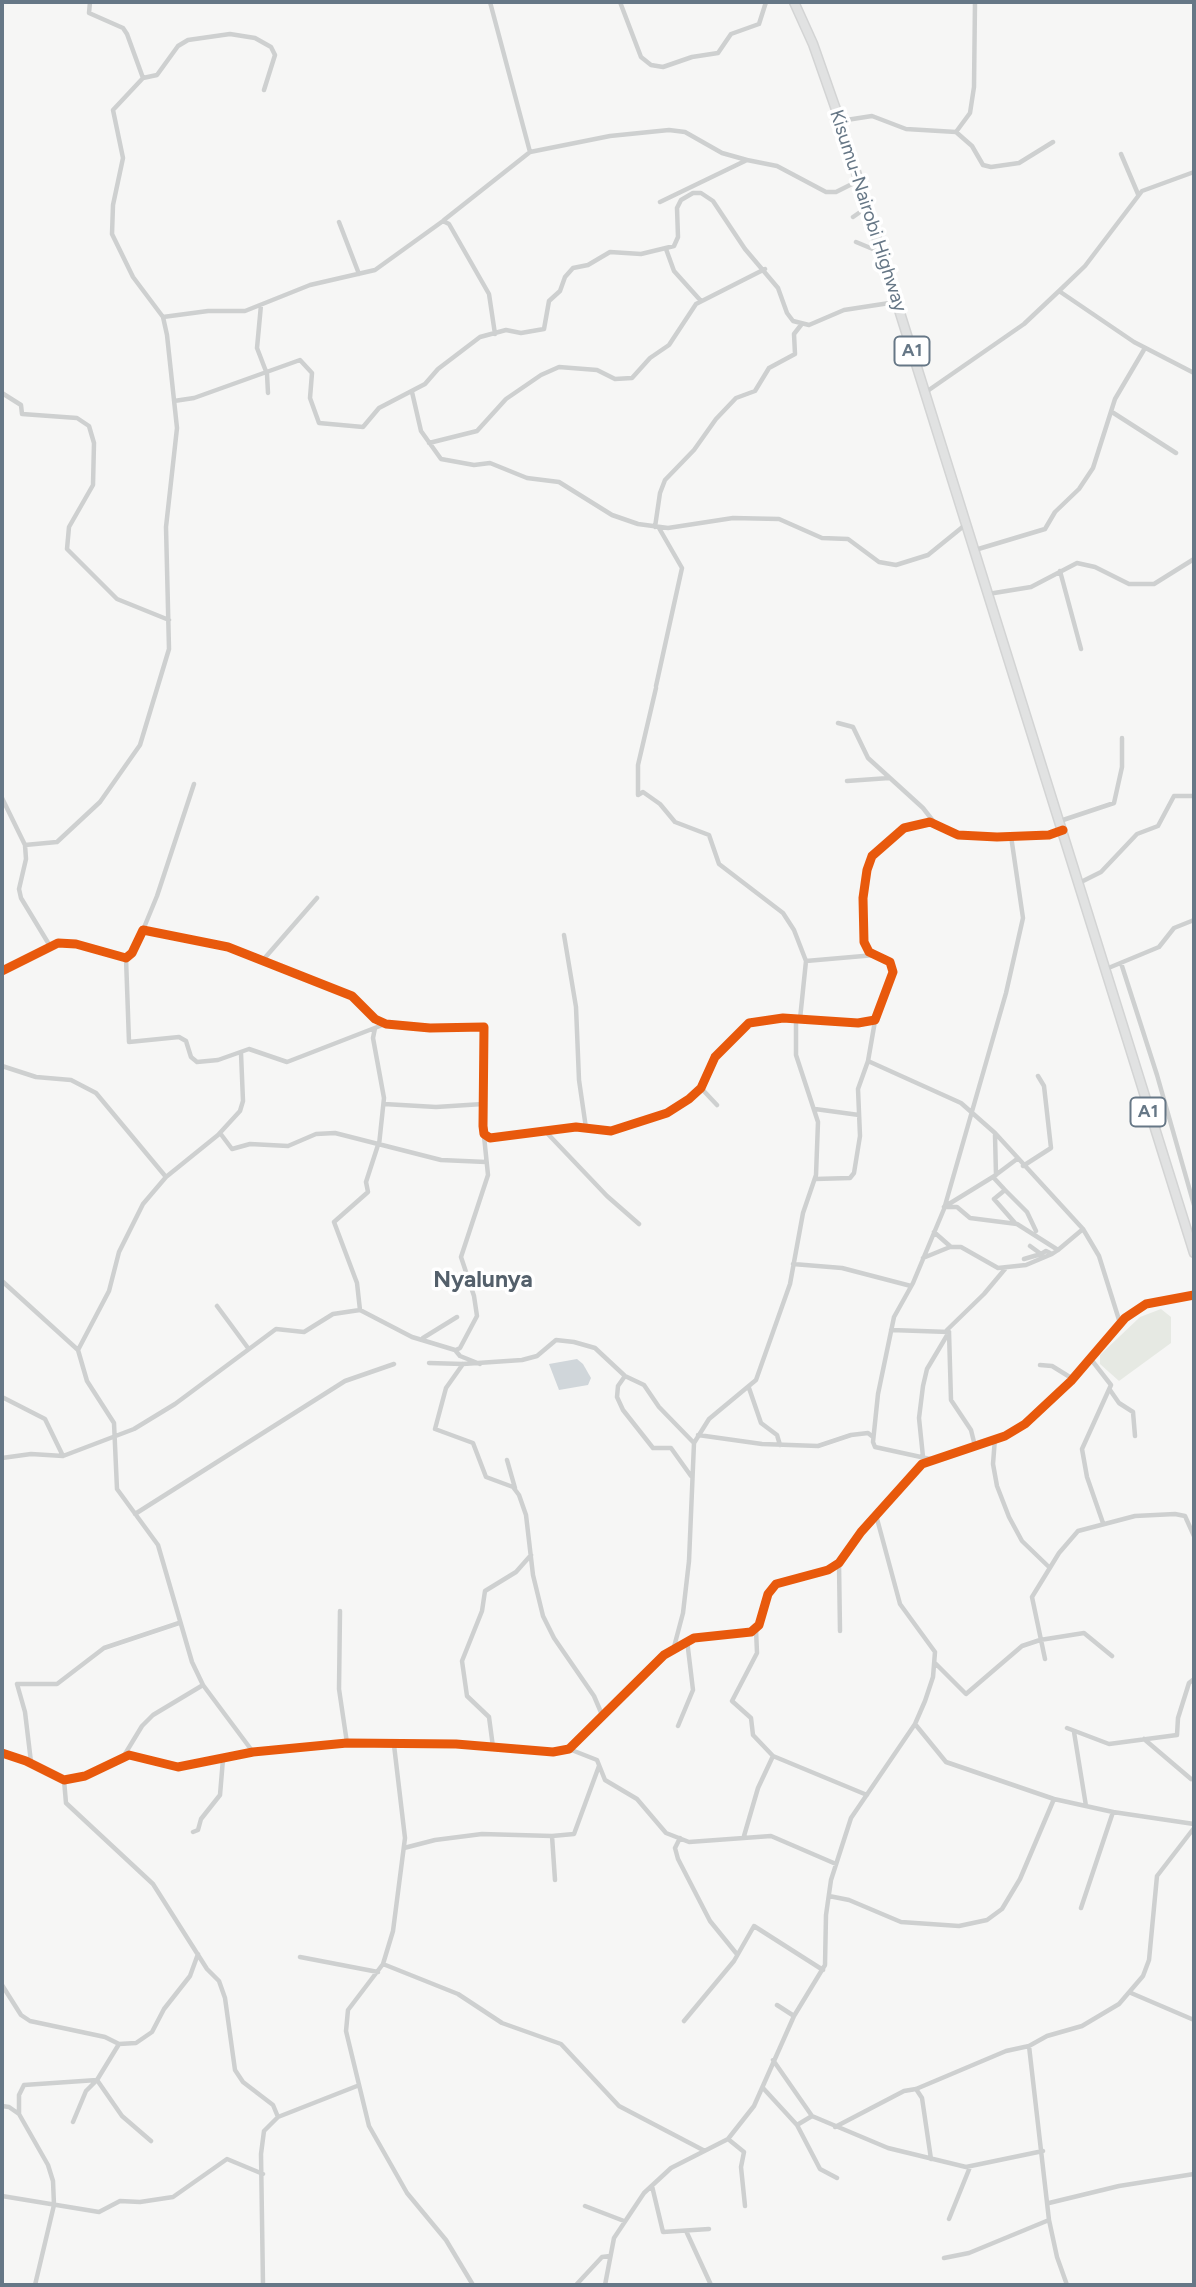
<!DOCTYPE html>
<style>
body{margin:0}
#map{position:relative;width:1196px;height:2287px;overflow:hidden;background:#f6f6f5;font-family:Figtree,sans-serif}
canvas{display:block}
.frame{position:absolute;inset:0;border:4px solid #667786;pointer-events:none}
</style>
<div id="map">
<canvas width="1196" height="2287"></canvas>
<div class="frame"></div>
</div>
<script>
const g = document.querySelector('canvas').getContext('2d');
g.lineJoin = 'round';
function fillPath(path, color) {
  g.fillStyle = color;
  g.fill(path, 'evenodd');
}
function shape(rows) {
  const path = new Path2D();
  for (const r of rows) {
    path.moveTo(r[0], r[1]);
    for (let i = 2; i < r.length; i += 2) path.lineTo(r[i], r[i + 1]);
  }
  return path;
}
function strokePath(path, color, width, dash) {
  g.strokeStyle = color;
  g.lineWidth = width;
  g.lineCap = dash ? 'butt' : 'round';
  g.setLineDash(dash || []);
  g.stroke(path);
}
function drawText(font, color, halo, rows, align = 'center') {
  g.font = font + ' Figtree,sans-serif';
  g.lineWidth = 7;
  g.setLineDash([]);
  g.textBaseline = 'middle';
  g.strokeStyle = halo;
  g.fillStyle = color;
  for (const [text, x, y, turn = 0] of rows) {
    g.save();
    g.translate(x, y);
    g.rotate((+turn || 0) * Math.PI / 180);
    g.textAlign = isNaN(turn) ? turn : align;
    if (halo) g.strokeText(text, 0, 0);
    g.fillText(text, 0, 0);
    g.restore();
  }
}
fillPath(shape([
 [1161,1309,1171,1317,1171,1343,1119,1381,1100,1364,1100,1355,1140,1317]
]), '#e6e9e3');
fillPath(shape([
 [577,1359,583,1364,591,1378,588,1385,559,1390,549,1364]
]), '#d0d6da');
const highway = shape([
 [794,2,813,44,840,121,1194,1253]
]);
strokePath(highway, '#d3d4d4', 11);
strokePath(shape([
 [490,2,530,152],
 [620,2,641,57,651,65,663,67,692,57,718,53,731,34,759,24,766,2],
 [143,78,157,75,178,46,188,40,230,34,255,38,271,47,275,55,264,90],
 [840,121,872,116,906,129,956,132,972,146,983,165,991,167,1019,163,1053,142],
 [956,132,970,113,974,87,975,2],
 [1121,154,1138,194],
 [660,202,747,160,777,166,826,192,836,192,858,181],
 [853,217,866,208],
 [444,220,530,152,610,136,669,130,685,132,722,153,747,160],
 [339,222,359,274],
 [856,242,880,252],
 [666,249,674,271,701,301],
 [1059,291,1134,342,1194,373],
 [261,305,257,348,267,374,268,393],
 [163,317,208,311,245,311,310,285,375,270,443,221,449,224,489,294,495,334],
 [412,392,421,431,441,459,474,465,490,463,527,478,559,482,612,515,638,524,668,528,733,518,779,519,822,538,848,539,879,562,896,565,928,555,965,525],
 [926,392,1024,324,1059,291,1085,266,1142,191,1194,172],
 [2,393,21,405,22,414,77,418,89,426,94,443,93,485,69,527,67,549,117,599,169,620],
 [174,401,194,398,300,360,312,373,310,398,319,423,363,427,379,408,425,384,438,369,480,337,506,330,521,333,544,329,549,301,560,291,565,277,573,268,588,265,610,252,641,254,674,246,678,237,677,208,681,200,693,193,701,193,713,201,745,249,778,288,787,313,793,321,809,325,844,310,896,302],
 [1112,412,1176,453],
 [429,443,477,431,506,399,541,375,559,367,597,370,615,379,632,378,650,358,669,345,696,304,765,269],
 [655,527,660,493,665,480,694,450,716,419,736,398,755,391,769,368,795,354,794,334,801,325],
 [975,550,1045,529,1055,512,1079,489,1093,468,1115,399,1145,348],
 [1060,571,1081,649],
 [988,594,1031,587,1077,563,1095,567,1129,584,1154,584,1194,559],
 [656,686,682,568,659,528],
 [656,688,638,765,638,795,643,792,660,804,675,822,709,835,719,864,783,913,794,930,806,961,800,1019],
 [838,723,853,727,868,758,923,808,937,826],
 [847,781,889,778],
 [2,798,25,845,26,859,19,889,21,898,50,946],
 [1060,821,1114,803,1122,767,1122,738],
 [25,845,57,842,100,802,140,745,169,649,166,527,177,428,167,335,163,317,133,277,112,234,113,205,123,158,113,110,143,78,127,34,123,28,89,13,90,2],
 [1079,883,1101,872,1137,834,1158,826,1174,796,1194,796],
 [143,930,157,896,194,784],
 [564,935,576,1007,579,1080,586,1128],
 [126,958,129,1042,179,1037,186,1041,191,1057,197,1062,218,1060,249,1049,287,1062,385,1024],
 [263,960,317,898],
 [806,961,875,955],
 [1121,963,1157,1075,1194,1205],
 [1106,969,1159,947,1174,928,1194,920],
 [2,971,58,943,76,944,126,958,132,953,143,930,228,947,352,996,375,1019,386,1024,430,1028,484,1027,483,1126,484,1134,490,1138,576,1127,611,1131,667,1113,689,1099,701,1088,715,1057,749,1023,783,1018,858,1023,875,1020,893,972,890,962,869,952,864,942,863,898,867,870,872,856,904,828,930,822,958,835,997,837,1049,835,1063,830],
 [875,1021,868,1061,961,1103,995,1133,1083,1229,1099,1256,1120,1323],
 [375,1028,373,1038,384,1098,379,1145],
 [2,1066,36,1077,71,1080,96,1093,166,1177],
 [701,1088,717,1105],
 [384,1104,436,1107,483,1104],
 [815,1109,859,1115],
 [220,1133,232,1149,250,1144,288,1146,316,1134,335,1133,441,1160,486,1162],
 [547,1133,607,1196,639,1224],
 [995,1135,996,1175,944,1207,957,1207,970,1218,1017,1224,1058,1250,1052,1254,1046,1251,1041,1254,1030,1246],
 [1023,1166,1051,1148,1044,1086,1038,1076],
 [997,1174,1017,1159],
 [993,1177,1005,1190],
 [815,1179,850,1178,854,1173,860,1136,858,1089,868,1061],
 [1015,1223,994,1199,1005,1190,1027,1212,1036,1231],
 [934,1232,951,1247,961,1247,998,1268,1026,1265,1052,1254],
 [1058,1250,1083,1229],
 [923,1258,950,1247],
 [1024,1259,1041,1254],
 [793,1264,842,1268,911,1286],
 [2,1281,78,1350,87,1381,114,1423,117,1489,158,1545,192,1662,203,1685,253,1752],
 [217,1306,248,1348],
 [360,1310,357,1283,334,1222,368,1192,366,1182,378,1145],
 [891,1330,949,1332,951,1400,971,1430,975,1446],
 [947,1330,984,1294,1005,1269],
 [423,1338,457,1317],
 [78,1350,109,1291,119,1252,143,1204,166,1177,218,1135,240,1111,243,1101,241,1053],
 [456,1350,460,1348,477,1316,474,1296,461,1257,488,1175,484,1136],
 [1090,1358,1111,1385,1082,1449,1087,1477,1103,1523],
 [429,1363,463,1364,522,1360,537,1356,556,1340,574,1342,595,1348,625,1376,644,1385,659,1407,694,1443],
 [463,1364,446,1388,435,1429,473,1443,486,1477,513,1487,519,1495,526,1515,533,1575,543,1616,554,1638,594,1696,603,1717],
 [1040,1365,1052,1366,1073,1379],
 [625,1376,618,1386,617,1397,623,1410,653,1448,671,1448,691,1476],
 [749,1388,761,1423,777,1435,780,1445],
 [1110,1390,1119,1403,1133,1412,1135,1436],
 [2,1397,45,1419,63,1456],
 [698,1435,762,1444,818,1446,851,1435,868,1433,873,1437],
 [995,1438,993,1464,997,1486,1009,1517,1022,1541,1050,1568],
 [923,1457,919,1418,923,1386,927,1369,949,1332],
 [2,1458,31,1454,63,1456,134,1429,175,1404,276,1329,304,1332,333,1314,360,1310,412,1337,455,1350,460,1356,480,1364],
 [930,1459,875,1447,873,1442,878,1394,894,1317,913,1283,944,1209,1006,993,1023,918,1011,836],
 [507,1460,515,1488],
 [135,1514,345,1381,394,1364],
 [839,1564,840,1631],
 [340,1611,339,1689,347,1743],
 [674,1647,683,1613,689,1561,694,1443,709,1419,756,1380,790,1284,803,1213,816,1175,818,1122,796,1055,796,1019],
 [1045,1659,1032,1597,1059,1553,1078,1531,1135,1516,1175,1514,1185,1516,1194,1536],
 [936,1664,966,1694,1022,1646,1040,1640,1084,1633,1112,1656],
 [915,1724,946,1762,1054,1799],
 [678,1726,693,1690,687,1640],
 [1067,1728,1109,1744,1177,1735,1178,1718,1189,1683,1194,1679],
 [1074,1732,1086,1806],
 [1144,1739,1191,1779],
 [394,1745,405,1838,393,1931,383,1964,348,2010,346,2031,369,2126,407,2193,446,2240,473,2285],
 [493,1747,489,1717,467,1696,462,1661,482,1611,485,1591,516,1572,531,1555],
 [569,1749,597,1760,605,1780,637,1799,666,1833,689,1842,771,1836,836,1864],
 [2,1753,26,1761,64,1780,85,1776,129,1755,178,1767,253,1752,347,1743,456,1744,553,1752,569,1749,664,1655,694,1638,751,1632,759,1625,768,1594,776,1584,828,1570,839,1563,861,1532,922,1464,1005,1436,1025,1424,1071,1381,1125,1318,1146,1304,1194,1295],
 [125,1754,142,1726,153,1715,203,1685],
 [773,1756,867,1795],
 [31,1762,25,1712,17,1684,57,1684,104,1648,179,1623],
 [64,1780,66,1803,153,1884,207,1969,219,1981,225,1998,235,2070,243,2082,273,2105,278,2117],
 [193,1832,198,1830,201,1819,220,1795,223,1759],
 [552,1836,555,1880],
 [744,1836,758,1788,773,1756,753,1735,751,1718,732,1701,757,1653,756,1629],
 [680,1838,675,1848,678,1859,710,1921,736,1953],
 [404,1848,435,1840,482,1834,552,1836,574,1834,599,1766],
 [829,1896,849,1900,901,1922,959,1926,987,1920,1002,1909,1020,1879,1054,1799,1113,1812,1194,1824],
 [1081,1908,1113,1812],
 [300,1957,378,1972],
 [383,1964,458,1994,502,2023,561,2044,619,2106,703,2150],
 [2,1985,21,2015,30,2021,105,2037,119,2044,136,2043,152,2032,164,2009,190,1976,198,1954],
 [1131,1993,1194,2020],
 [777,2005,794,2016],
 [684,2021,734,1961,754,1926,823,1970],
 [773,2060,812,2116,888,2148,966,2167,1043,2151],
 [763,2088,797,2125,820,2169,837,2178],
 [916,2089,922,2098,931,2159],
 [2,2106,9,2107,19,2114,48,2165,53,2181,54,2205,35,2285],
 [19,2114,19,2095,24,2085,97,2080,122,2116,151,2141],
 [73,2122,86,2091,97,2080,119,2044],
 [797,2125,812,2116],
 [835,2127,904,2091,916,2089,1006,2051,1029,2046,1047,2036,1082,2026,1119,2004,1143,1976,1149,1960,1157,1876,1194,1828],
 [728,2139,744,2152,741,2167,745,2206],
 [652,2186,663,2232,709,2229],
 [2,2196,99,2212,120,2201,140,2202,173,2197,227,2159,263,2174],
 [1049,2203,1119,2186,1194,2174],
 [585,2206,624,2221],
 [949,2219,970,2167],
 [1049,2220,1057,2257,1067,2285],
 [687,2233,711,2285],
 [944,2258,969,2253,1049,2220,1029,2046],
 [263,2285,261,2154,264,2131,278,2117,357,2086],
 [576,2285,602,2257,610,2256],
 [605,2285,614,2238,644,2193,671,2168,728,2139,754,2106,794,2016,825,1965,826,1915,831,1880,851,1818,915,1724,925,1701,933,1677,935,1652,900,1604,876,1515]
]), '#ced0d0', 4.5);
strokePath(highway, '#e1e2e2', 8);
strokePath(shape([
 [2,971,58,943,76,944,126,958,132,953,143,930,228,947,352,996,375,1019,386,1024,430,1028,484,1027,483,1126,484,1134,490,1138,576,1127,611,1131,667,1113,689,1099,701,1088,715,1057,749,1023,783,1018,858,1023,875,1020,893,972,890,962,869,952,864,942,863,898,867,870,872,856,904,828,930,822,958,835,997,837,1049,835,1063,830],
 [2,1753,26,1761,64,1780,85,1776,129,1755,178,1767,253,1752,347,1743,456,1744,553,1752,569,1749,664,1655,694,1638,751,1632,759,1625,768,1594,776,1584,828,1570,839,1563,861,1532,922,1464,1005,1436,1025,1424,1071,1381,1125,1318,1146,1304,1194,1295]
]), '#e8590c', 9);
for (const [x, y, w] of [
 [912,351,35],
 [1148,1112,35]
]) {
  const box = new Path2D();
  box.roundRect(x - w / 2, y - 14.5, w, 29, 5);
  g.fillStyle = '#fff';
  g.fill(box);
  strokePath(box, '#667786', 2);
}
drawText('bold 18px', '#667786', null, [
 ["A1",912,351],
 ["A1",1148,1112]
]);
drawText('19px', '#667786', '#fff', [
 ["Kisumu-Nairobi Highway",868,211,72]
]);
drawText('bold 23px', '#54606b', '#fff', [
 ["Nyalunya",483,1280]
]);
</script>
